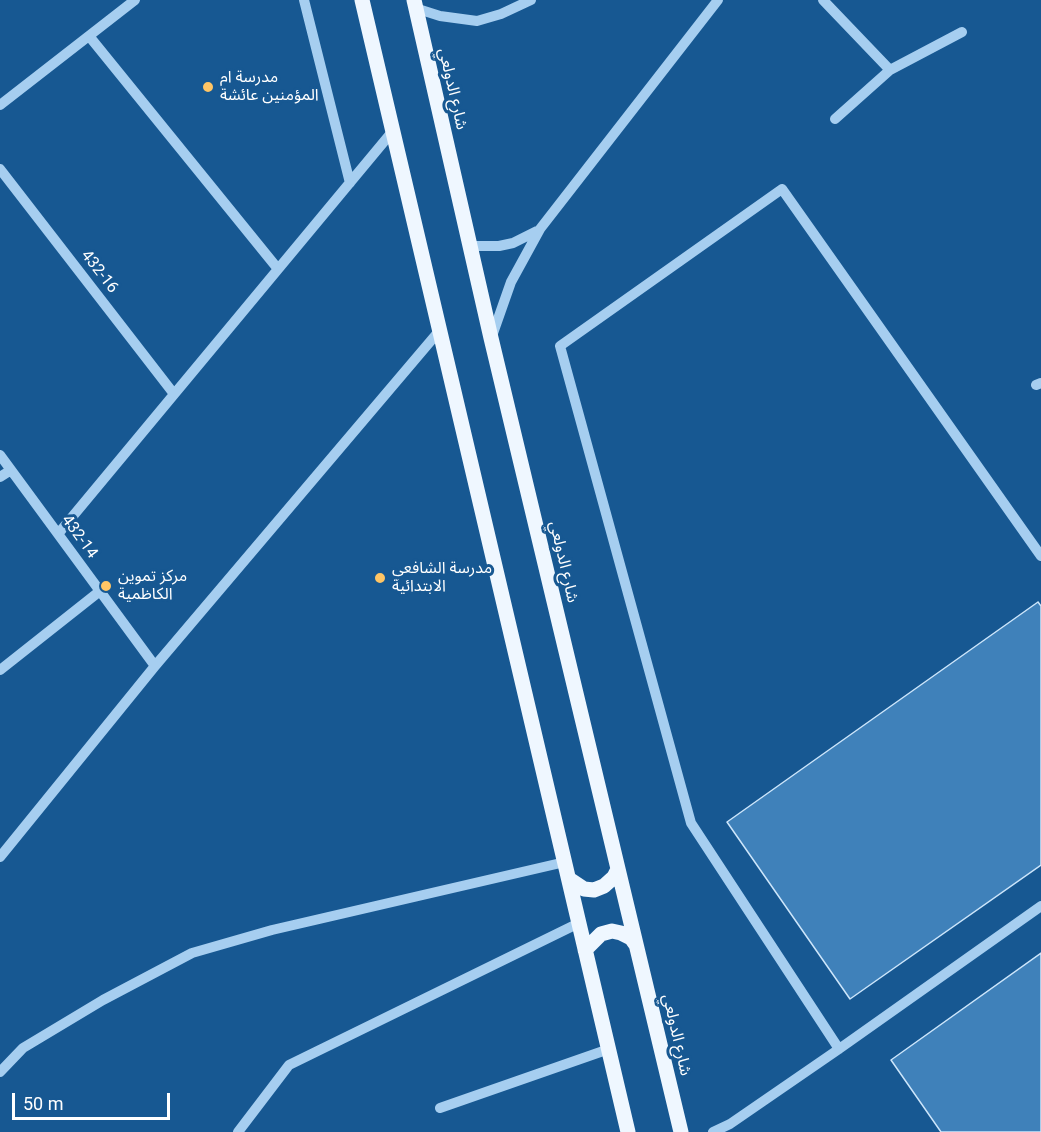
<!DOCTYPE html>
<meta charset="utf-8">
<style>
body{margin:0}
#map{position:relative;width:1041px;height:1132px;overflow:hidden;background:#175892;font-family:Roboto,sans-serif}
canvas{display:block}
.scale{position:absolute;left:12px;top:1093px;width:158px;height:27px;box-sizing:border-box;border:3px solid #fff;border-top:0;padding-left:8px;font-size:18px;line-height:21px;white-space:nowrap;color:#fff;-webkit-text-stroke:4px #175892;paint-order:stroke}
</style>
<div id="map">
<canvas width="1041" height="1132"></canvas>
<div class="scale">50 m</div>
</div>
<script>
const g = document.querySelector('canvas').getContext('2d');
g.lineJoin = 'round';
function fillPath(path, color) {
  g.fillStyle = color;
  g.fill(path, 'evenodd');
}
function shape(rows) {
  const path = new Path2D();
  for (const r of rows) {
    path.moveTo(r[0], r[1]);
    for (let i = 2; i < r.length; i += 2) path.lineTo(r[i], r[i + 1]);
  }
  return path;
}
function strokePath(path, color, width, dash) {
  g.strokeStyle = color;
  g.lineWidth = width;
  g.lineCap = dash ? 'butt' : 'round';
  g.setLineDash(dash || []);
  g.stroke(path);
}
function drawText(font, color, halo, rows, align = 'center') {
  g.font = font + ' Roboto,"Noto Sans Arabic",sans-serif';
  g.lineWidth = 6;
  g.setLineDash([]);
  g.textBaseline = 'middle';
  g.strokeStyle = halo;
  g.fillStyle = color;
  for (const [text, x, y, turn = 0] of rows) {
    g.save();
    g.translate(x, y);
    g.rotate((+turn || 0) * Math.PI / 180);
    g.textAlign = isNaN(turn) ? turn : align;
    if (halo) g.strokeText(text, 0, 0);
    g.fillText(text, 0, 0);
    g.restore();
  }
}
const building = shape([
 [1038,602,1041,606,1041,865,850,999,727,822,1038,602],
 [1041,953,1041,1132,941,1132,891,1060,1041,953]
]);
fillPath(building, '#3f81ba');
strokePath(building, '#cde6fb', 1.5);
strokePath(shape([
 [304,0,350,183],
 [823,0,890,70],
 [415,8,440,16,477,21,501,14,531,0],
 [89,36,278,269],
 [0,105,135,0],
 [835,119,890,70,962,32],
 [0,169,174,394],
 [470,246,499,246,513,243,537,231],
 [492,336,511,282,540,229,718,0],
 [1036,385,1041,383],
 [0,455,155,666],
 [0,477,11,470],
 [58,534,392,132],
 [0,670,100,591],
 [0,857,155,666,440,330],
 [839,1049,691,823,560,346,782,189,1041,556],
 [0,1072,23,1048,103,1000,192,953,272,930,565,862],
 [440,1108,609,1049],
 [238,1132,289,1065,579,923],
 [713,1132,730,1124,839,1049,1041,906]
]), '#a6cef0', 10);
strokePath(shape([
 [362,0,628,1132],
 [414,0,491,338,681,1132],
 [569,879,584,889,594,890,604,886,614,877,618,869],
 [585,950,601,934,612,931,621,933,631,938,636,945]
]), '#eff7ff', 15);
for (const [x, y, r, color] of [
 [208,87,6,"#ffc565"],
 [380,578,6,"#ffc565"],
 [106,586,6,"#ffc565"]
]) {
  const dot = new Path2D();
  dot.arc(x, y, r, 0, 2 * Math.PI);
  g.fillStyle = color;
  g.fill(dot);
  strokePath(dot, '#175892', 2);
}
drawText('16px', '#fff', '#175892', [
 ["مدرسة ام",220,78],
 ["المؤمنين عائشة",220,96],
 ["مدرسة الشافعي",392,569],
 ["الابتدائية",392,587],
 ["مركز تموين",118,577],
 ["الكاظمية",118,595]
], 'left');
drawText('16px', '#fff', '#175892', [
 ["شارع الدولعي",452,89,77],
 ["432-16",99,272,52],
 ["432-14",79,537,54],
 ["شارع الدولعي",563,562,77],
 ["شارع الدولعي",676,1035,77]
]);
</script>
